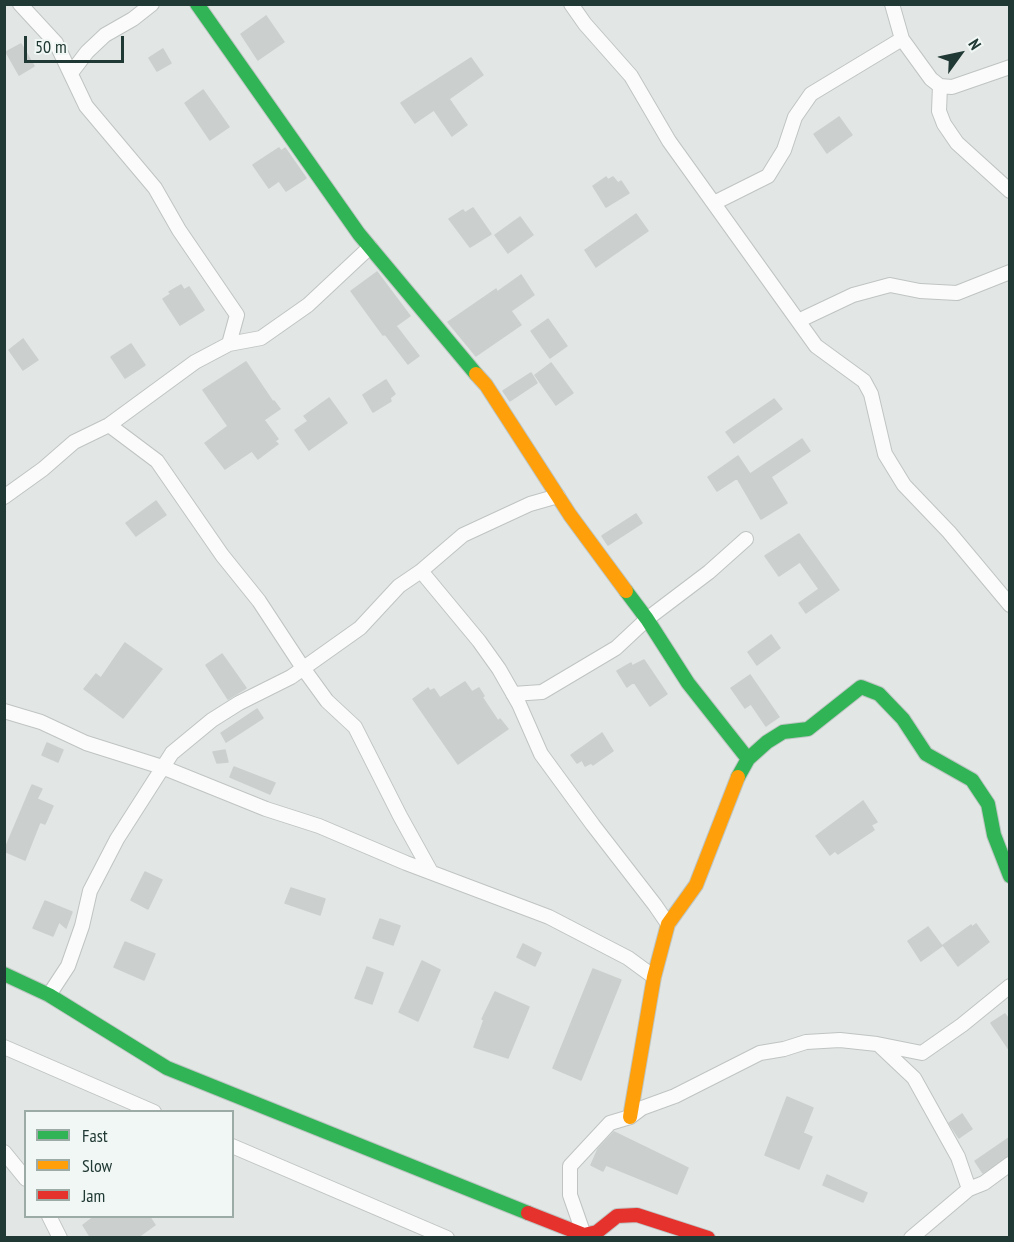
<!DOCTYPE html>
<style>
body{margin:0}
#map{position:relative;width:1014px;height:1242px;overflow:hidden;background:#e2e7e5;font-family:"PT Sans Narrow",sans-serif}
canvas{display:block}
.frame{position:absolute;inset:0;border:6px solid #213934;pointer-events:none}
.legend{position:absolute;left:24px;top:1110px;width:210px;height:108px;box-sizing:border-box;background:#f0f7f4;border:2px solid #9daba7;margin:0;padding:8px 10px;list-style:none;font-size:18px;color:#213934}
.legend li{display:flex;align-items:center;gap:12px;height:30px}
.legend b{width:30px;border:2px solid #9daba7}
.north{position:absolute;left:930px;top:24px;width:60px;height:60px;-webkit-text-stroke:4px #f0f7f4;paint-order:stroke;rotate:57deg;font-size:16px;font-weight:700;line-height:24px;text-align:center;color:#213934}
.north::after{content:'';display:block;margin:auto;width:21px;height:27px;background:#213934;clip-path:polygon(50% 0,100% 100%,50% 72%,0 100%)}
.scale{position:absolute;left:24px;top:36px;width:100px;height:27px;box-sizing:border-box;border:3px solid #213934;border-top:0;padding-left:8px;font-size:18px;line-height:21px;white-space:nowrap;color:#213934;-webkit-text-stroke:4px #f0f7f4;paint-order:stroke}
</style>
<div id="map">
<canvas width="1014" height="1242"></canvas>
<div class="frame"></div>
<ul class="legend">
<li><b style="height:8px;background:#30b455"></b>Fast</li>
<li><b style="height:8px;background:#ff9f0a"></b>Slow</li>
<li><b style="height:8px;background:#e5322d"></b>Jam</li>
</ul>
<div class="north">N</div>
<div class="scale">50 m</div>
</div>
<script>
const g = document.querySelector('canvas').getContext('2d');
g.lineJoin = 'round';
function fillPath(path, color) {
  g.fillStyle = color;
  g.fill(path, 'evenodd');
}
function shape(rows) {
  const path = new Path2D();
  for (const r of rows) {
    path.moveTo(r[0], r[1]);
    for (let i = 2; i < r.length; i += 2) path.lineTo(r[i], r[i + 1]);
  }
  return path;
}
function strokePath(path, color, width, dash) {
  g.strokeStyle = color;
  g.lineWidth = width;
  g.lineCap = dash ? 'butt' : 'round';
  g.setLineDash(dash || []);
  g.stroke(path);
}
const building = shape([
 [266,16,284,42,258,60,241,34,266,16],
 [21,44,34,66,19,75,6,52,21,44],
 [163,49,171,63,157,71,149,58,163,49],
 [471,58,483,75,449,99,467,125,452,136,434,110,415,123,401,103,471,58],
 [203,90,229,127,210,140,185,103,203,90],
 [839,117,852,135,827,153,814,134,839,117],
 [279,148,281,151,285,148,306,178,286,191,279,181,269,188,253,165,279,148],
 [606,177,608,180,613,177,618,183,621,181,629,193,606,207,593,186,606,177],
 [473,208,491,234,470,247,449,219,463,210,465,213,473,208],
 [636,214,648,231,596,267,585,250,636,214],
 [520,217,533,235,508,253,495,235,520,217],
 [377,272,410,316,396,326,419,356,408,364,385,334,383,335,351,291,377,272],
 [521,275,534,295,511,311,521,325,476,356,448,322,496,289,497,292,521,275],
 [181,285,184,290,189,287,204,310,180,325,163,299,171,294,169,292,181,285],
 [548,319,567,346,550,358,531,331,548,319],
 [23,339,38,360,23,370,9,350,23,339],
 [131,344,145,365,125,378,111,357,131,344],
 [246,362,273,402,274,401,280,409,264,420,278,439,275,441,278,444,258,459,252,451,225,469,205,443,228,426,203,390,246,362],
 [551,363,573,393,556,405,535,375,551,363],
 [531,373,537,383,510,401,503,391,531,373],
 [386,380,395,394,390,398,391,401,373,412,363,395,386,380],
 [329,398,347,423,309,450,295,430,308,421,304,416,329,398],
 [774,399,782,409,734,443,726,432,774,399],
 [802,439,810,451,771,477,787,503,761,519,737,478,717,491,708,477,738,456,750,474,802,439],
 [156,501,166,515,136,536,126,523,156,501],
 [636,514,642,523,608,545,602,536,636,514],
 [799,534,839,590,806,613,799,603,819,589,800,562,779,576,765,556,799,534],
 [771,635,780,648,757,665,748,652,771,635],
 [125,643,162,669,123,718,84,689,96,674,101,678,125,643],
 [222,654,246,688,228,699,206,665,222,654],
 [644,660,667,694,650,706,634,682,627,687,617,671,631,663,632,666,644,660],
 [750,675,779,717,766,726,751,704,745,708,731,688,750,675],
 [465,682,472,692,479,688,484,696,482,697,498,721,500,719,508,729,458,764,413,699,428,688,430,691,434,689,440,698,465,682],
 [257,709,263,718,226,742,221,733,257,709],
 [602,733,613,751,593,765,591,763,585,766,582,760,577,763,571,755,602,733],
 [47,743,63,750,58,762,42,755,47,743],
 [225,750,228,762,217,763,213,752,225,750],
 [234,767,275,783,270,794,230,777,234,767],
 [32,785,42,789,37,799,53,806,45,824,40,822,25,860,4,851,32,785],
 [863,801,877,822,871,825,874,830,838,854,835,851,830,855,816,836,863,801],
 [145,872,162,880,148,909,131,900,145,872],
 [291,888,325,899,320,915,285,903,291,888],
 [45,901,72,912,66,928,59,922,53,936,33,928,45,901],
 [380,919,400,926,393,945,373,938,380,919],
 [976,924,989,942,958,966,943,945,971,925,972,927,976,924],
 [928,927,942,946,921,961,908,941,928,927],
 [125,942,155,954,144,980,114,967,125,942],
 [523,944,541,953,535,966,517,957,523,944],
 [422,961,440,970,418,1021,399,1012,422,961],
 [367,967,383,973,372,1004,355,998,367,967],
 [593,969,621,980,581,1080,553,1068,593,969],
 [495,992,529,1007,508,1058,474,1047,484,1020,482,1019,495,992],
 [1005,1014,1010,1021,1010,1051,991,1023,1005,1014],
 [787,1097,813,1108,803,1133,812,1137,799,1169,765,1155,787,1097],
 [962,1114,972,1129,959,1138,949,1123,962,1114],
 [614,1132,688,1168,677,1194,606,1165,603,1171,591,1165,598,1149,614,1132],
 [1010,1137,1010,1155,983,1173,975,1161,1010,1137],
 [827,1175,867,1193,863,1202,823,1185,827,1175],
 [95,1216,149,1216,155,1225,137,1238,91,1238,83,1225,95,1216]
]);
fillPath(building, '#cbd0ce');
strokePath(building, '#cbd0ce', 1.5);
const street = shape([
 [20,4,56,43,86,106,155,188,179,230,237,315,229,344],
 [571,4,585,24,631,76,669,141,816,346,864,381,871,394,885,454,904,485,949,532,1010,605],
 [892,4,902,39,931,79,940,86,952,87,1010,67],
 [71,73,87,52,105,35,133,19,152,4],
 [940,86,939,111,944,124,957,143,1010,191],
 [714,203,768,176,784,150,795,117,811,94,902,39],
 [798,321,853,295,890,285,920,291,957,293,1010,272],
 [109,425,157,461,222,555,259,601,303,668,327,701,355,727,400,816,431,872],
 [4,497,43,469,74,442,109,425,195,362,229,344,261,338,308,305,370,247],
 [421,571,479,641,499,669,519,704,541,754,593,825,655,905,668,924],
 [513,694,542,692,616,648,647,619,709,572,746,539],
 [4,711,41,722,86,743,162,767,266,809,319,826,406,863,549,917,628,958,654,977],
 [49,995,68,966,82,926,90,891,117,839,172,753,212,720,239,703,291,677,360,628,399,586,421,571,463,535,530,504,558,496],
 [879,1045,914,1078,958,1157,969,1189],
 [4,1047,154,1112],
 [232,1146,447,1238],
 [4,1152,26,1179],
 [49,1216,60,1238],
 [584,1235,570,1195,570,1166,610,1123,630,1117,642,1108,675,1096,760,1053,784,1049,806,1042,840,1040,877,1044,922,1053,962,1025,1010,986],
 [911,1238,969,1189,984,1183,1010,1164]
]);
const fast = shape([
 [197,4,359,234,476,374],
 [626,591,647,619,688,683,748,759],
 [738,777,748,759,767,742,783,732,808,729,861,687,879,694,903,719,926,754,972,780,988,804,994,835,1010,876],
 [4,974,49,995,167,1068,528,1213]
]);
const slow = shape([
 [476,374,486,385,570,515,626,591],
 [630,1117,654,977,668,924,696,885,738,777]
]);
const jam = shape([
 [528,1213,584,1235,597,1232,617,1216,637,1215,708,1238]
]);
strokePath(street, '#bfc4c2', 16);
strokePath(fast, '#bec5c3', 16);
strokePath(slow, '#bec5c3', 16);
strokePath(jam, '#bec5c3', 16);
strokePath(street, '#fbfbfb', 14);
strokePath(fast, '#30b455', 14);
strokePath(slow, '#ff9f0a', 14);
strokePath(jam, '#e5322d', 14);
</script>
